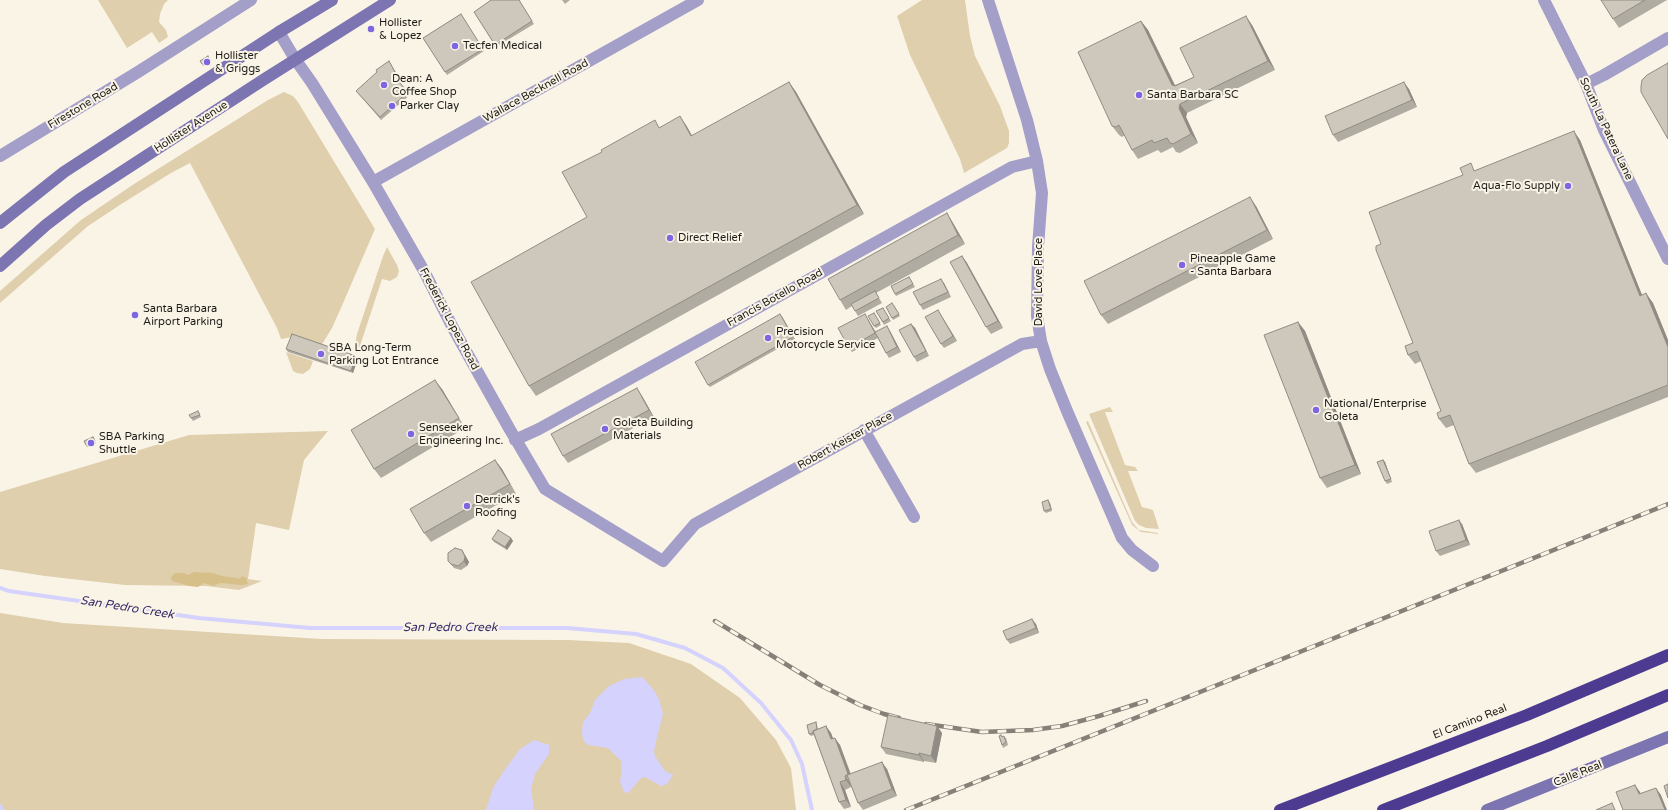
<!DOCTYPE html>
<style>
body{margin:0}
canvas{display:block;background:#faf4e7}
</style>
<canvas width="1668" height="810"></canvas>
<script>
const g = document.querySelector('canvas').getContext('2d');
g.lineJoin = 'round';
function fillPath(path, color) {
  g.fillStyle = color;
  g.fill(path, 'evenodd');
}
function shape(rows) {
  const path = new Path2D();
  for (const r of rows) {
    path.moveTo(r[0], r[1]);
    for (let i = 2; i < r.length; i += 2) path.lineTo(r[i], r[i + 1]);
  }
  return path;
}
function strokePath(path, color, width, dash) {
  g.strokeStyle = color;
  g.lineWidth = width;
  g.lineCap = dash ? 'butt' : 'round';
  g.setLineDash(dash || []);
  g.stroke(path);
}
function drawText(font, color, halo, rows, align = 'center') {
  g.font = font + ' "Varela Round",sans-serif';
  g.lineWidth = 4;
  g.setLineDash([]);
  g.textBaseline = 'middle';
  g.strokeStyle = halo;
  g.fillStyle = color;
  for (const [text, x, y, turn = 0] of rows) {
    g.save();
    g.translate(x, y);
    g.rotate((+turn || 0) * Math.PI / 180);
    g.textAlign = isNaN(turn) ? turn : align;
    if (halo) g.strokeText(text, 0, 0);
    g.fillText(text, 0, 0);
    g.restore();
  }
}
fillPath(shape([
 [98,0,168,0,164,4,160,14,159,22,166,30,168,37,159,43,152,32,127,48],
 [922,0,965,0,970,36,975,56,1000,106,1009,131,1009,143,1007,148,964,173,960,159,910,55,897,16],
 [284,92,293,96,298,102,375,229,344,301,332,328,321,346,293,337,281,339,277,328,190,163,171,173,123,203,88,226,0,303,0,291,81,220,134,184,268,100],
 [387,247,397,265,399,271,397,277,390,281,382,279,359,349,354,351,357,334,383,256],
 [286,352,313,361,310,369,303,374,297,373,293,371],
 [1110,407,1113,412,1105,412,1125,465,1135,467,1138,471,1128,471,1142,507,1153,510,1159,529,1146,528,1139,525,1135,521,1089,414],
 [1088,421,1132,522,1139,530,1158,533,1158,534,1141,532,1132,525,1086,422],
 [328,431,304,460,289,530,256,523,248,579,262,581,239,590,206,586,125,585,45,576,0,569,0,492,189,435],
 [0,613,63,623,322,639,568,640,629,643,691,664,740,698,776,740,791,768,796,810,0,810]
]), '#dfcfad');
fillPath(shape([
 [194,572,213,573,222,576,237,578,238,579,243,576,246,578,248,584,242,585,220,583,213,586,204,583,198,587,189,586,172,581,171,577,175,573,184,573,188,575]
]), '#d7bf8a');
fillPath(shape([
 [642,677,653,689,659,699,663,714,656,741,654,752,655,756,665,771,673,775,667,784,661,786,645,777,641,778,628,793,624,792,620,782,622,770,621,761,608,748,588,745,583,740,582,732,583,722,590,713,595,700,609,686,624,679],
 [534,740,549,745,549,754,535,774,531,789,534,810,486,810,493,788,503,772,520,749]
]), '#d5d2fd');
strokePath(shape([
 [0,588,9,591,199,618,310,628,567,628,636,634,685,648,723,668,761,703,791,740,802,764,812,810],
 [0,806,2,810]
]), '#d5d2fd', 4);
strokePath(shape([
 [988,0,1027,120,1037,161,1042,193,1038,247,1037,316,1041,341,1050,369,1067,411,1122,538,1132,550,1153,566],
 [1544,0,1586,84,1604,130,1668,259],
 [279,32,295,59,312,83,373,182,424,271,453,328,509,428,545,489,663,561,695,524,1022,344,1041,341],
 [1586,84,1604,75,1668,38],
 [0,156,138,72,251,0],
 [373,182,698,0],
 [864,430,914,517],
 [515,440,539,429,1012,167,1037,161]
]), '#a39fc9', 12);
strokePath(shape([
 [0,223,64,172,279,32,332,0],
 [0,266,46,225,80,199,263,80,390,0],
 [1487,810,1668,737]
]), '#7c75b2', 12);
strokePath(shape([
 [1280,810,1527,715,1668,655],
 [1383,810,1547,746,1668,695]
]), '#4c3b90', 12);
const rail = shape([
 [715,621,820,685,860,705,884,714,899,718],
 [926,724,982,732,1033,730,1062,726,1099,716,1146,701],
 [906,810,1668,504]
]);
strokePath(rail, '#858179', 4.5);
strokePath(rail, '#faf4e7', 3, [9]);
fillPath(shape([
 [519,0,534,24,496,47,474,12],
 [562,0,570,0,565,4],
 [1601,0,1667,0,1619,28,1613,19],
 [461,14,484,51,447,75,423,38],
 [1141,21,1148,30,1175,85,1194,77,1252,25,1275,70,1187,113,1186,117,1198,143,1180,153,1176,152,1173,147,1161,153,1158,150,1138,159,1132,150,1125,135,1122,137,1119,135,1112,126],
 [209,58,211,61,203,66,202,64],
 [389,61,397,74,394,76,410,95,381,120,356,91],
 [789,82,796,92,864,214,536,396,529,386,660,127,686,125,692,136],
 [1409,89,1417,107,1338,142,1333,135],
 [1580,140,1642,295,1653,303,1668,340,1668,397,1476,473,1469,464,1454,425,1446,428,1439,419,1441,411,1421,361,1415,364,1408,355,1413,343,1381,244,1476,170],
 [1256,206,1273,239,1108,324,1101,315],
 [947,213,953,223,965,244,876,293,882,303,858,316,852,306,846,310,840,300],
 [962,256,967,263,1003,328,991,334,986,327],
 [909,277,915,287,896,296,895,294],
 [944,283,951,297,923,310,920,305],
 [894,305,900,316,893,320,892,318],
 [883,308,891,321,884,325,876,311],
 [938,310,957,341,944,348,941,344],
 [874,313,881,325,876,328,874,326],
 [865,314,876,332,890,331,901,352,889,358,886,353,878,338,852,352,849,348],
 [782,316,795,339,710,387,708,385],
 [1298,322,1305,331,1361,474,1327,488,1320,478],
 [911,324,915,328,929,356,917,362,914,357],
 [286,349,358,358,353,373,288,352],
 [442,389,465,428,381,478,374,469],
 [642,396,654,417,568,463,563,456],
 [198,411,201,417,193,421,191,418],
 [93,437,96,443,87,447,86,445],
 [495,460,502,469,516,494,431,542,424,533],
 [1383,460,1385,462,1392,482,1387,484,1385,481],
 [1050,503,1052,511,1046,513,1044,511],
 [1462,524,1470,545,1440,556,1436,551],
 [511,538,513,541,507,550,494,542,492,539],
 [462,550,465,555,469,562,467,566,461,570,454,568,448,561],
 [1036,624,1039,633,1010,644,1007,640],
 [816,722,817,725,818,729,826,726,831,733,833,739,840,745,851,774,887,769,897,796,863,810,858,803,850,783,851,787,845,790,851,807,844,809,839,802,814,735,811,736,809,734],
 [937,726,942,733,936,763,924,761,924,762,886,754,881,747],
 [1001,735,1002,737,1006,738,1008,745,1003,748,1002,745]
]), '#b1aca2');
fillPath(shape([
 [1246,16,1252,25,1275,70,1268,61],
 [1141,21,1148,30,1179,94,1172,85],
 [789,82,796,92,864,214,857,205],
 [1404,82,1409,89,1417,107,1412,100],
 [1180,104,1187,113,1186,117,1198,143,1191,134,1179,108],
 [680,116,686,125,698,146,691,136],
 [1574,131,1580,140,1646,305,1640,296],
 [1250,197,1256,206,1273,239,1267,230],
 [947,213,953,223,965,244,958,235],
 [962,256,967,263,1003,328,998,321],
 [941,279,944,283,951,297,948,292],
 [1646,293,1653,303,1668,340,1668,347],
 [938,310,941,315,957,341,953,336],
 [1298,322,1305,331,1361,474,1355,465],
 [911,324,915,328,929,356,926,351],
 [887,326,890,331,901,352,897,347],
 [356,356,358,358,353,373,351,371],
 [435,380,442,389,465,428,459,418],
 [637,388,642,396,654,417,649,410],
 [495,460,502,469,516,494,510,484],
 [1383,460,1385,462,1392,482,1391,479],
 [1048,500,1050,503,1052,511,1051,509],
 [1459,520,1462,524,1470,545,1466,540],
 [511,538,513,541,507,550,505,547],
 [462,550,465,555,469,562,467,566,464,561],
 [1032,619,1036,624,1039,633,1036,628],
 [826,726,831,733,836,746,831,739],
 [937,726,942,733,936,763,931,756],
 [835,738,840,745,853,782,848,774],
 [919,753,924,761,924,762,919,755],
 [882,762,887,769,897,796,892,789],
 [845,776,850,783,851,787,846,780],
 [840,782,845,790,851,807,846,800],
 [1635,785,1640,792,1644,802,1639,794],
 [1656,788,1661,795,1667,810,1665,810]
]), '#908c84');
const building = shape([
 [491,0,519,0,532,21,495,45,474,12,491,0],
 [1601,0,1645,0,1613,19,1601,0],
 [461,14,483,49,445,72,423,38,461,14],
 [1246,16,1268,61,1180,104,1179,108,1191,134,1173,144,1170,143,1167,138,1154,143,1152,140,1132,150,1119,125,1116,127,1112,126,1078,52,1141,21,1172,85,1175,86,1194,77,1180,48,1246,16],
 [208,56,209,59,202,64,200,61,208,56],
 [389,61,395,72,392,74,408,92,380,117,356,91,377,72,376,70,389,61],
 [1668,63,1668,139,1641,92,1641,86,1642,80,1647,75,1668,63],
 [789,82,857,205,529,386,471,282,587,217,562,172,602,152,601,150,655,120,659,128,680,116,691,136,789,82],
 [1404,82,1412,100,1333,135,1325,116,1404,82],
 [1574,131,1640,296,1646,293,1668,347,1668,385,1469,464,1450,415,1439,419,1437,413,1441,411,1417,351,1408,355,1405,346,1413,343,1376,250,1376,246,1381,244,1369,212,1463,175,1460,168,1471,163,1474,171,1574,131],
 [1250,197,1267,230,1101,315,1084,281,1250,197],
 [947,213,958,235,840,300,828,279,947,213],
 [962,256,998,321,986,327,950,262,962,256],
 [909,277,913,284,895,294,891,286,909,277],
 [941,279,948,292,920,305,913,292,941,279],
 [875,291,879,298,855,311,851,304,875,291],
 [892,303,899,314,892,318,886,307,892,303],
 [883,308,889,318,883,322,876,311,883,308],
 [938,310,953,336,941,344,925,317,938,310],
 [874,313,880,323,874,326,868,316,874,313],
 [780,314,793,337,708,385,695,362,780,314],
 [865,314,875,333,849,348,838,328,865,314],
 [1298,322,1355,465,1320,478,1264,335,1298,322],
 [911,324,926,351,914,357,899,330,911,324],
 [887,326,897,347,886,353,875,332,887,326],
 [292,334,356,356,351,371,286,349,292,334],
 [435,380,459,418,374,469,351,430,435,380],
 [637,388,649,410,563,456,551,434,637,388],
 [198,411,200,415,191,418,189,415,198,411],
 [93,437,95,441,86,445,84,441,93,437],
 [495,460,510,484,424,533,410,509,495,460],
 [1383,460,1391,479,1385,481,1377,462,1383,460],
 [1048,500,1051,509,1044,511,1042,502,1048,500],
 [1459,520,1466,540,1436,551,1429,531,1459,520],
 [498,530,511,538,505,547,492,539,498,530],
 [455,548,462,550,465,557,464,561,458,566,451,564,448,561,448,553,455,548],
 [1032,619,1036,628,1007,640,1003,631,1032,619],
 [888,715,937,726,931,756,919,753,919,755,881,747,888,715],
 [816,722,817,729,813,731,813,733,809,734,807,725,816,722],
 [826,726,831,739,835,738,848,774,845,776,846,780,840,782,846,800,839,802,813,731,826,726],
 [1001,735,1002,737,1004,736,1006,742,1002,745,999,736,1001,735],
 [882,762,892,789,858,803,847,775,882,762],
 [1668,784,1668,798,1664,786,1668,784],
 [1635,785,1639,794,1656,788,1665,810,1623,810,1616,792,1635,785],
 [1612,803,1615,810,1596,810,1612,803]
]);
fillPath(building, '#cec8bc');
strokePath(building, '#908c84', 1);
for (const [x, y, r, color] of [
 [371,29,4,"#7d66e1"],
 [455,46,4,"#7d66e1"],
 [207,62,4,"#7d66e1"],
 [384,85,4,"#7d66e1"],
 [1139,95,4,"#7d66e1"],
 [392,106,4,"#7d66e1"],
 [1568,186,4,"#7d66e1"],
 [670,238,4,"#7d66e1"],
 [1182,265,4,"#7d66e1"],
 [135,315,4,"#7d66e1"],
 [768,338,4,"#7d66e1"],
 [321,354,4,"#7d66e1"],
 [1316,410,4,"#7d66e1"],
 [605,429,4,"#7d66e1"],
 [411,434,4,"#7d66e1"],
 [91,443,4,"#7d66e1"],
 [467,506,4,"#7d66e1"]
]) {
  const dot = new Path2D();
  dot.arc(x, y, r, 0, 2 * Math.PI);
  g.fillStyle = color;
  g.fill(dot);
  strokePath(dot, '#faf4e7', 1.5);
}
drawText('11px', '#1e1c18', '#faf4e7', [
 ["Hollister",379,23],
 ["& Lopez",379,36],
 ["Tecfen Medical",463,46],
 ["Hollister",215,56],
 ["& Griggs",215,69],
 ["Dean: A",392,79],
 ["Coffee Shop",392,92],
 ["Santa Barbara SC",1147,95],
 ["Parker Clay",400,106],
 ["Aqua-Flo Supply",1560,186,"right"],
 ["Direct Relief",678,238],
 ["Pineapple Game",1190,259],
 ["- Santa Barbara",1190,272],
 ["Santa Barbara",143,309],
 ["Airport Parking",143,322],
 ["Precision",776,332],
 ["Motorcycle Service",776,345],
 ["SBA Long-Term",329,348],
 ["Parking Lot Entrance",329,361],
 ["National/Enterprise",1324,404],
 ["Goleta",1324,417],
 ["Goleta Building",613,423],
 ["Materials",613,436],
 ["Senseeker",419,428],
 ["Engineering Inc.",419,441],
 ["SBA Parking",99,437],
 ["Shuttle",99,450],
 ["Derrick's",475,500],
 ["Roofing",475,513]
], 'left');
drawText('11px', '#1e1c18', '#faf4e7', [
 ["Wallace Becknell Road",536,91,-29],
 ["Firestone Road",83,106,-31],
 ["Hollister Avenue",191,127,-33],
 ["South La Patera Lane",1606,129,65],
 ["David Love Place",1039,282,-90],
 ["Francis Botello Road",775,298,-29],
 ["Frederick Lopez Road",449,319,62],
 ["Robert Keister Place",845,441,-29],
 ["El Camino Real",1470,722,-21],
 ["Calle Real",1578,774,-22]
]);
drawText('italic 12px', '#382c6a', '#faf4e7', [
 ["San Pedro Creek",127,608,9],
 ["San Pedro Creek",450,628]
]);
</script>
